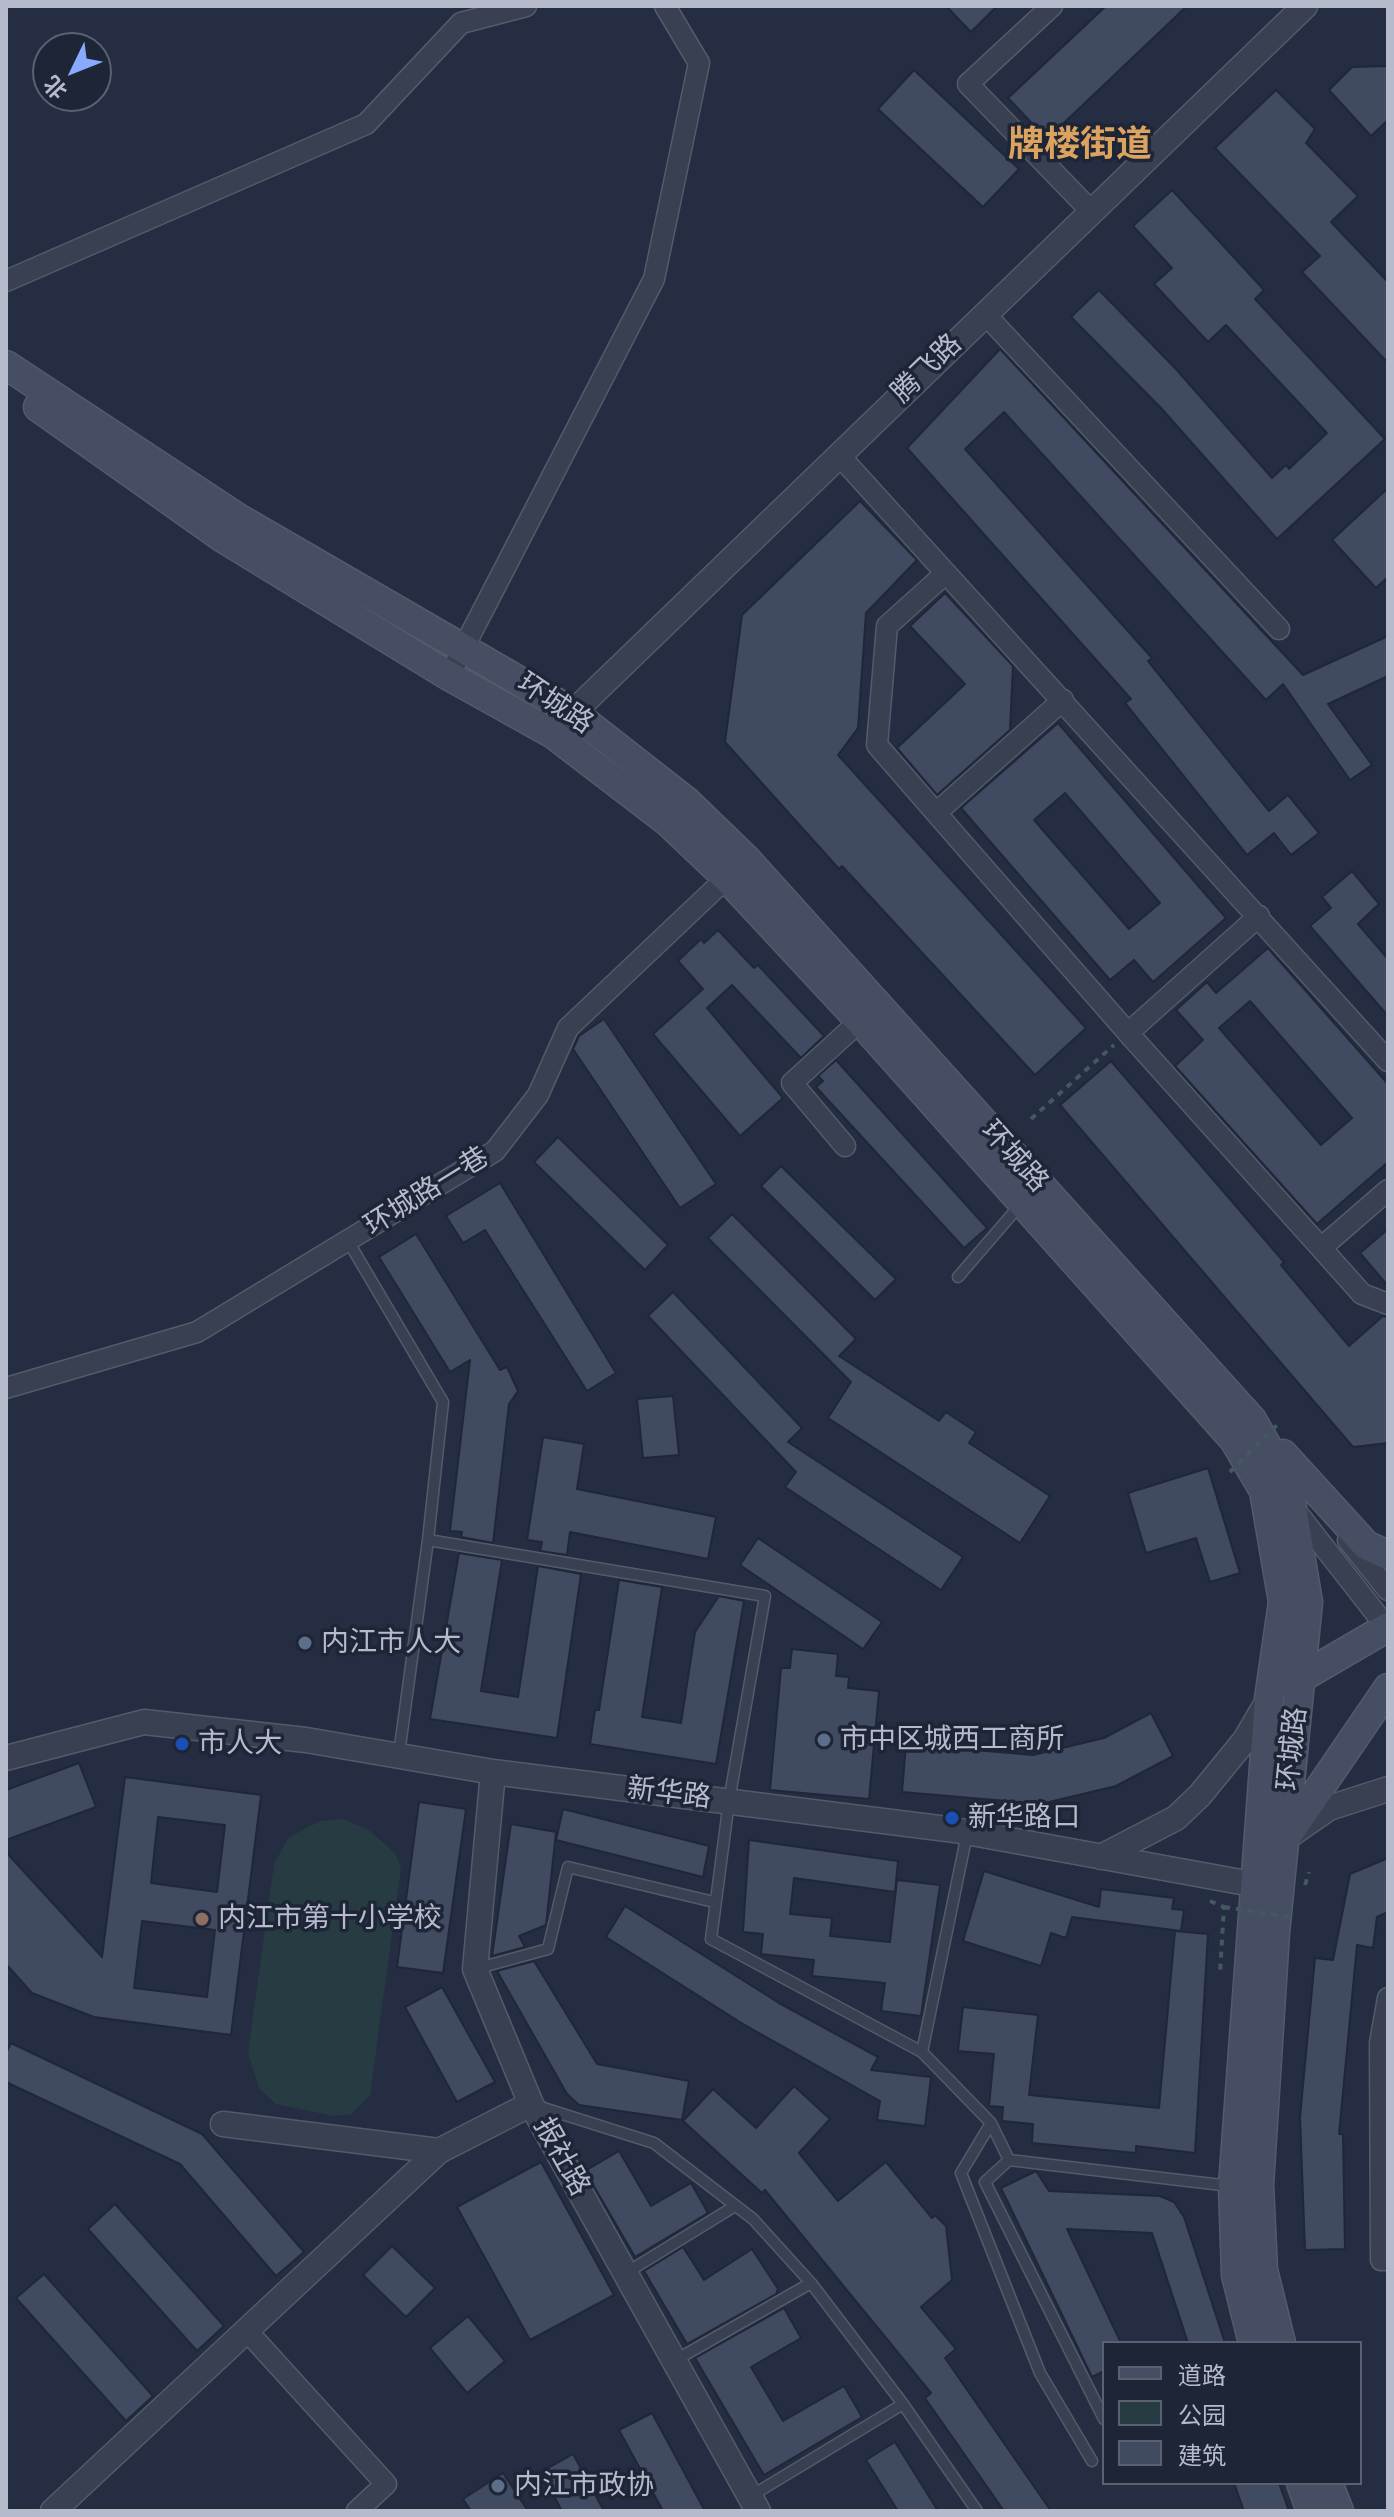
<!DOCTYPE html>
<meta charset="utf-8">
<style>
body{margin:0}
#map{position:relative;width:1394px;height:2517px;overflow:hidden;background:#242d41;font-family:Helvetica,"Noto Sans SC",sans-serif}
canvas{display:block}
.frame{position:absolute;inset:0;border:8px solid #b5bbcb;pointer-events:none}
.legend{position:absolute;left:1102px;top:2341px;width:260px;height:144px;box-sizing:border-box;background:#1d2536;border:2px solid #5a6172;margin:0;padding:10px 14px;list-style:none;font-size:24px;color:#b5bbcb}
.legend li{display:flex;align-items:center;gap:16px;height:40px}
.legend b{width:40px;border:2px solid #5a6172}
.north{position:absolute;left:32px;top:32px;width:80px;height:80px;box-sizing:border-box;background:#1d2536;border:2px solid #5a6172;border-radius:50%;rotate:227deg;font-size:22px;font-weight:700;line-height:32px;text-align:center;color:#b5bbcb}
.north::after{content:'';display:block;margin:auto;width:28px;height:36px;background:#88a9fd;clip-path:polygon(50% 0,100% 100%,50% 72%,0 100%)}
</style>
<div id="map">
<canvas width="1394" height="2517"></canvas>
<div class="frame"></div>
<ul class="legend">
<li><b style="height:10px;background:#464e64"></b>道路</li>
<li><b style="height:22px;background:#263c42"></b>公园</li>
<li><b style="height:22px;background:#404a61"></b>建筑</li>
</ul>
<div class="north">北</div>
</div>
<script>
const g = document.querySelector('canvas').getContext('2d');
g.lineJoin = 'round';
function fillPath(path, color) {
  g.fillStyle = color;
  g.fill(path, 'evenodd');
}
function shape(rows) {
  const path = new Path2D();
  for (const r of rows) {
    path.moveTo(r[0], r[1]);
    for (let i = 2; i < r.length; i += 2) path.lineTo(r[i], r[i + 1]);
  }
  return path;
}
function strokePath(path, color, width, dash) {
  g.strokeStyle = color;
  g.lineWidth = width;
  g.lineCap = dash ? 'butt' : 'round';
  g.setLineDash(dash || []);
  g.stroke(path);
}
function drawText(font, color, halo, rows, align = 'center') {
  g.font = font + ' Helvetica,"Noto Sans SC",sans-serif';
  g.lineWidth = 7;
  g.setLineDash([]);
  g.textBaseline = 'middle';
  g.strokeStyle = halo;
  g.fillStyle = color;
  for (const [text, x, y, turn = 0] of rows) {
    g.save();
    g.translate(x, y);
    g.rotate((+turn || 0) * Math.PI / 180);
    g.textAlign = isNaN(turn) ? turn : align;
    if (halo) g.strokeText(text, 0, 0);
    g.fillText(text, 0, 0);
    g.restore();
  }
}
fillPath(shape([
 [344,1819,370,1831,395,1853,401,1868,370,2095,352,2114,333,2116,276,2104,259,2088,248,2053,274,1864,289,1837,320,1821]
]), '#263c42');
const building = shape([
 [946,6,997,6,971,32,946,6],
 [1106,6,1187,6,1047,139,1008,98,1106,6],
 [1388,66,1388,120,1371,136,1329,90,1352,67,1388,66],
 [914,70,1019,169,983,207,878,109,914,70],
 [1276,90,1315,129,1306,143,1358,196,1331,222,1388,282,1388,363,1302,272,1320,256,1215,148,1276,90],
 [1172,190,1264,290,1255,299,1385,439,1277,539,1161,408,1071,317,1099,290,1175,368,1272,478,1286,465,1289,469,1327,433,1226,325,1208,342,1154,284,1172,268,1133,226,1172,190],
 [1000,349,1303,675,1388,636,1388,676,1328,704,1372,765,1350,780,1283,684,1266,700,1004,412,965,449,1152,658,1148,661,1269,811,1288,795,1319,833,1291,855,1274,833,1247,855,1125,703,1131,699,907,448,1000,349],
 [1388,488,1388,577,1376,588,1332,540,1388,488],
 [860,501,917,560,866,613,858,728,838,755,1086,1028,1035,1075,842,866,839,869,725,742,742,615,860,501],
 [945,593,1013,666,1010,730,937,795,897,748,965,684,910,626,945,593],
 [1058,723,1226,918,1153,982,1134,960,1110,980,961,808,1058,723],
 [1065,793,1160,903,1129,929,1034,820,1065,793],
 [1352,871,1379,904,1358,924,1388,959,1388,1016,1310,926,1331,908,1322,897,1352,871],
 [718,930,754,968,758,965,824,1036,801,1058,732,985,707,1008,783,1098,740,1136,653,1034,703,989,678,961,701,939,704,943,718,930],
 [1268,948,1388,1084,1388,1162,1317,1224,1175,1066,1203,1040,1176,1010,1207,982,1216,993,1268,948],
 [1250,1001,1352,1118,1321,1145,1219,1028,1250,1001],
 [604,1019,716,1184,680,1208,573,1049,579,1036,604,1019],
 [836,1060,987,1228,964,1248,816,1087,823,1081,818,1076,836,1060],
 [1111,1061,1284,1262,1281,1265,1349,1346,1383,1316,1388,1317,1388,1443,1353,1447,1060,1105,1111,1061],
 [558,1137,668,1245,645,1270,534,1162,558,1137],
 [781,1166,896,1279,875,1300,761,1186,781,1166],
 [500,1183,616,1373,587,1391,485,1230,463,1243,446,1216,500,1183],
 [732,1214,856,1339,839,1356,939,1421,946,1412,976,1432,969,1443,1050,1496,1020,1543,828,1418,851,1382,708,1238,732,1214],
 [1388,1229,1388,1286,1360,1253,1388,1229],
 [416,1234,500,1370,507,1367,518,1391,509,1404,493,1543,461,1537,462,1532,450,1531,470,1360,450,1372,379,1257,416,1234],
 [673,1292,802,1428,788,1442,963,1557,941,1590,785,1487,796,1472,648,1316,673,1292],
 [673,1396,679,1455,643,1458,637,1399,673,1396],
 [543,1437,584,1444,577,1489,716,1517,708,1559,570,1532,567,1555,540,1551,542,1542,527,1540,543,1437],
 [1208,1468,1240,1573,1210,1582,1196,1538,1146,1553,1128,1493,1208,1468],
 [758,1538,882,1622,863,1649,740,1565,758,1538],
 [459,1553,502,1560,481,1691,518,1697,538,1566,581,1574,557,1738,430,1719,459,1553],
 [619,1580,662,1587,642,1717,681,1723,695,1632,719,1596,744,1601,716,1764,590,1744,595,1710,599,1710,619,1580],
 [792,1649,838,1654,836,1676,849,1677,848,1688,879,1691,869,1799,770,1790,781,1668,790,1668,792,1649],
 [1151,1713,1173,1756,1116,1786,1041,1804,902,1792,906,1744,1033,1755,1104,1738,1151,1713],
 [79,1763,96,1807,6,1840,6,1790,79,1763],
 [125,1777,261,1795,231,2035,94,2017,32,1993,6,1964,6,1852,102,1957,125,1777],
 [158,1817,225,1825,217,1892,151,1883,158,1817],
 [142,1921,215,1930,207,1997,134,1988,142,1921],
 [419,1802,466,1809,443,1973,397,1967,419,1802],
 [563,1809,709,1846,703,1877,556,1840,563,1809],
 [511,1824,556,1832,546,1925,519,1936,525,1947,492,1956,511,1824],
 [749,1840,898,1861,895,1892,794,1878,790,1914,832,1918,830,1936,890,1942,897,1880,940,1885,921,2016,881,2011,885,1983,812,1976,814,1960,761,1954,763,1934,743,1932,749,1840],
 [1388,1858,1388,1912,1377,1917,1373,1948,1357,1945,1339,2134,1343,2134,1345,2249,1305,2250,1300,2117,1315,1958,1333,1960,1350,1874,1388,1858],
 [984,1871,1099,1907,1101,1889,1174,1898,1172,1909,1184,1910,1181,1931,1072,1917,1066,1938,1051,1933,1041,1966,963,1941,984,1871],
 [625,1906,779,2003,878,2057,871,2070,931,2077,925,2126,877,2120,880,2101,743,2024,606,1937,625,1906],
 [1175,1931,1208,1934,1195,2153,1136,2146,1136,2153,1032,2143,1033,2124,1002,2121,1003,2107,989,2106,994,2054,958,2051,963,2007,1038,2015,1029,2095,1159,2108,1175,1931],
 [534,1961,597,2064,689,2081,682,2120,579,2105,567,2094,497,1971,534,1961],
 [442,1987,495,2082,457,2102,405,2007,442,1987],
 [11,2043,202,2134,304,2252,276,2276,180,2164,6,2082,6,2053,11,2043],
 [794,2086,830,2119,799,2153,838,2201,886,2162,932,2218,935,2215,946,2226,952,2280,921,2307,956,2349,945,2358,1051,2511,1004,2511,925,2398,931,2393,765,2190,762,2193,683,2121,713,2089,756,2128,794,2086],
 [619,2151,651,2206,691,2183,708,2213,635,2257,585,2171,619,2151],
 [541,2162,614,2295,530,2340,457,2207,541,2162],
 [1036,2171,1049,2191,1160,2196,1174,2202,1184,2217,1225,2343,1188,2343,1152,2233,1067,2229,1121,2343,1104,2343,1104,2371,1092,2377,1001,2188,1036,2171],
 [115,2204,224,2326,197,2351,88,2229,115,2204],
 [392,2246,435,2288,406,2317,363,2275,392,2246],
 [683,2247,704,2280,752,2249,778,2289,776,2294,687,2344,644,2271,683,2247],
 [44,2274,153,2396,126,2421,16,2298,44,2274],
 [784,2308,801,2338,751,2367,783,2421,844,2386,862,2417,764,2475,695,2358,784,2308],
 [468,2316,505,2361,467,2393,430,2348,468,2316],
 [652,2413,705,2511,663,2511,619,2430,652,2413],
 [895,2442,938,2511,898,2511,866,2460,895,2442],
 [573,2454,604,2511,562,2511,541,2472,573,2454],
 [503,2473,528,2511,471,2511,463,2499,503,2473],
 [1234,2483,1279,2483,1289,2511,1244,2511,1234,2483]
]);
fillPath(building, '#404a61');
strokePath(building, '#1f2738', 2);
const service = shape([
 [348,1241,443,1402,428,1540],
 [958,1277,1020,1205],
 [399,1754,428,1540,765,1596,729,1801,711,1939,922,2052,967,1834],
 [475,1969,548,1949,568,1867,714,1902],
 [922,2052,991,2123,1009,2160,1230,2186],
 [537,2106,654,2143,753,2219,811,2283,903,2404,977,2511],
 [991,2123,961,2173,1040,2373,1092,2461],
 [1009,2160,985,2182,1104,2419],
 [626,2273,735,2206],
 [674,2361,811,2283],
 [751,2496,903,2404]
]);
const minor = shape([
 [1052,6,968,84,1091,211],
 [6,281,366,124,461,23,526,6],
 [985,314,1279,629],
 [838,454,1388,1061],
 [449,676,654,279,699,63,665,6],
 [1063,700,936,813,1128,1033],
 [936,813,877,745,887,626,946,573],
 [1259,916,1128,1033,1321,1248],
 [845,1146,792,1083,860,1021],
 [1388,1190,1321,1248,1362,1294,1388,1304],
 [6,1388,197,1332,495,1151,538,1095,568,1028,737,868],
 [1295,1510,1388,1629],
 [1348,1540,1388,1590],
 [1388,1998,1380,2043,1381,2260,1388,2260],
 [247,2331,386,2484,357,2511]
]);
const tertiary = shape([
 [559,726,1305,6],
 [6,1758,144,1722,306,1740,493,1772,955,1830,1274,1888],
 [493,1772,475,1969,531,2104,758,2511],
 [1293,1833,1329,1808,1388,1789],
 [1101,1857,1176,1818,1200,1795,1245,1740,1269,1699],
 [223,2124,439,2151,531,2104],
 [53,2511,439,2151]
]);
const secondary = shape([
 [6,365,238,518,571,711,686,801,746,859,1252,1420,1288,1483,1308,1602,1275,1933,1259,2185,1263,2270,1281,2343],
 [38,407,223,538,449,676,553,734,668,822,727,878,860,1021,1234,1440,1264,1491,1283,1602,1269,1699,1233,2186,1236,2275,1253,2343],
 [1283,1454,1366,1545,1388,1555],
 [1292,1683,1388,1627],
 [1287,1836,1388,1688],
 [1301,2483,1311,2511],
 [1328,2483,1339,2511]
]);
strokePath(service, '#535b6b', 13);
strokePath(minor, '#535b6b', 23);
strokePath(tertiary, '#535b6b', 27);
strokePath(secondary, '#535b6b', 31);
strokePath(shape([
 [1031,1119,1114,1045],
 [1305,1885,1309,1872],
 [1210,1901,1224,1907,1220,1973]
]), '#44595f', 4, [6, 6]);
strokePath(service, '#384051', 10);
strokePath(minor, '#384051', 20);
strokePath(tertiary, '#384051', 24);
strokePath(secondary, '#464e64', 28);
strokePath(shape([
 [1230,1472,1280,1422],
 [1224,1907,1295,1918]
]), '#44595f', 4, [6, 6]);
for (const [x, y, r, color] of [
 [305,1643,8,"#5c6f8a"],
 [824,1740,8,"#5c6f8a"],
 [182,1744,8,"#1a4fb4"],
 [952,1818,8,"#1a4fb4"],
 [202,1919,8,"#8d6e63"],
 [498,2486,8,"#5c6f8a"]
]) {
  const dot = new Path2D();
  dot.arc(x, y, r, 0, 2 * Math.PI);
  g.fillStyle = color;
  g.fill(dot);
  strokePath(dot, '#1d2536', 3);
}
drawText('28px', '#b5bbcb', '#1d2536', [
 ["腾飞路",927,369,-44],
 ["环城路",555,704,34],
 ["环城路",1014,1157,48],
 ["环城路一巷",427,1192,-32],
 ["环城路",1293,1749,-84],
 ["新华路",669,1794,7],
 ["报社路",561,2157,61]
]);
drawText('28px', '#b5bbcb', '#1d2536', [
 ["内江市人大",321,1643],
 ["市中区城西工商所",840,1740],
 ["市人大",198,1744],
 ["新华路口",968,1818],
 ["内江市第十小学校",218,1919],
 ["内江市政协",514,2486]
], 'left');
drawText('bold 36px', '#dba260', '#1d2536', [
 ["牌楼街道",1080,146]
]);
</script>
